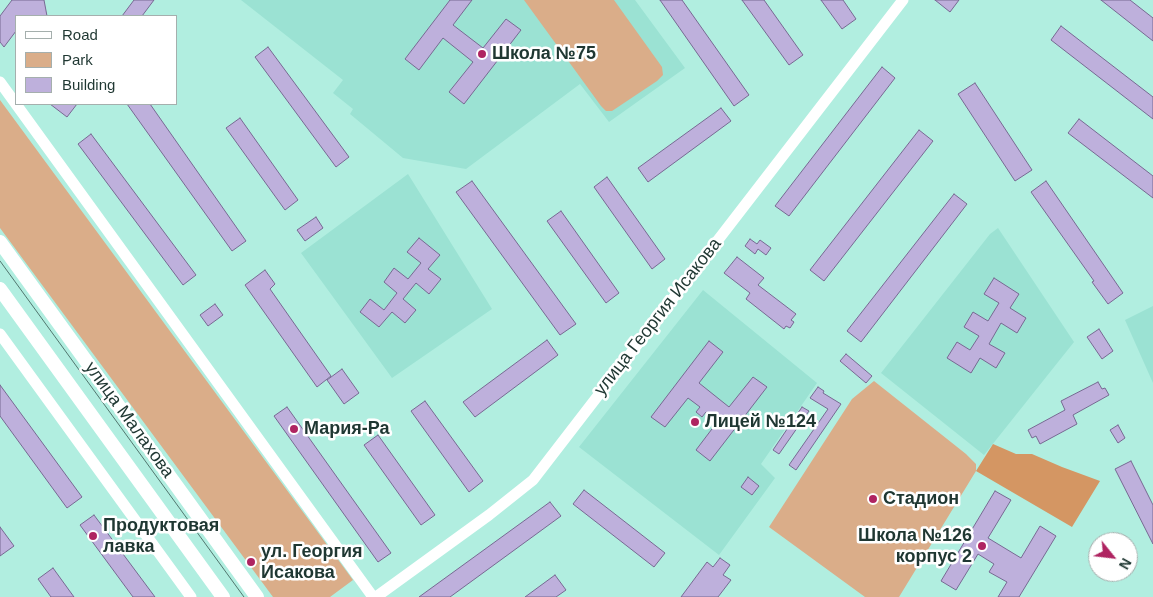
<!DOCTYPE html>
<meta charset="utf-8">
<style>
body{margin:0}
#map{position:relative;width:1153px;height:597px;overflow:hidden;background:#b1eee0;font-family:Arial,sans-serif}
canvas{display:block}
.legend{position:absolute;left:15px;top:15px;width:162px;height:90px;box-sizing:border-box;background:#fff;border:1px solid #a5afad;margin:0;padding:6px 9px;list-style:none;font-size:15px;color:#1f3732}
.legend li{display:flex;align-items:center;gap:10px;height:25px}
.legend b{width:25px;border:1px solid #a5afad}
.north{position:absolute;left:1088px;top:532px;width:50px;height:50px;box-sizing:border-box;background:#fff;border:1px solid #a5afad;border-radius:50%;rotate:119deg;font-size:14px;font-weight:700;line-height:20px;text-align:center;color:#1f3732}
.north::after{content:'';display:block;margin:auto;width:18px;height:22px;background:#af2461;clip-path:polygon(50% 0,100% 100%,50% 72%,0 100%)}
</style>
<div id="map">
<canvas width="1153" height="597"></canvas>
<ul class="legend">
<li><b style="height:6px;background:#fff"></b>Road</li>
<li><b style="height:14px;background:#daad89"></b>Park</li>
<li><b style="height:14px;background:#beb0dc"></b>Building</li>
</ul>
<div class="north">N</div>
</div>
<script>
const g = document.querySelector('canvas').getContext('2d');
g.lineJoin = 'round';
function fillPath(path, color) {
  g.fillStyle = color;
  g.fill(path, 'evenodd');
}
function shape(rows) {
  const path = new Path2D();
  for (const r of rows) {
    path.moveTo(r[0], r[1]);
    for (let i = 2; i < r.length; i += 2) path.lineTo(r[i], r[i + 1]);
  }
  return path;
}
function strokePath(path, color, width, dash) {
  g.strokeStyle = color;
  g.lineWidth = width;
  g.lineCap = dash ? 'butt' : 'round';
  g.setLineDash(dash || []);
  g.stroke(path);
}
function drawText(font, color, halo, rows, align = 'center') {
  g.font = font + ' Arial,sans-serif';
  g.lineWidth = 5;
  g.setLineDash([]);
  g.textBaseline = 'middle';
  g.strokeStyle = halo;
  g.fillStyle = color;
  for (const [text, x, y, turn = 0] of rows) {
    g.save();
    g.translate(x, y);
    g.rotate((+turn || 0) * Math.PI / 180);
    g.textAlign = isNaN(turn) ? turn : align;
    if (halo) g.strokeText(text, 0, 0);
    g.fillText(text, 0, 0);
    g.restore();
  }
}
fillPath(shape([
 [241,0,635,0,685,68,609,122,580,84,466,169,403,158,350,114,353,109,333,93,343,80],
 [408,174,492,309,392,378,301,253],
 [998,228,1074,342,984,455,881,373,990,234],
 [703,290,817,383,761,464,775,478,719,555,579,447],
 [1153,306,1153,383,1125,320]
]), '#9be2d3');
fillPath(shape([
 [524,0,614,0,662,67,663,75,657,81,612,111,606,111,601,106],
 [0,100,353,580,330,597,273,597,0,228],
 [874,381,966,454,976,464,976,471,899,597,865,597,769,527,852,399]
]), '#daad89');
fillPath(shape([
 [993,444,1016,454,1032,454,1062,467,1100,481,1072,527,976,471]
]), '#d49663');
const building = shape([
 [12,0,44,0,47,16,16,16,16,31,4,47,0,42,0,16,12,0],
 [134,0,154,0,142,16,122,16,134,0],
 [450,0,472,0,453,25,483,48,506,19,521,30,464,104,449,92,473,62,443,38,419,70,405,59,450,0],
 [660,0,682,0,749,95,734,106,660,0],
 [742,0,764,0,803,55,789,65,742,0],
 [821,0,843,0,856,19,842,29,821,0],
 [935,0,959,0,950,12,935,0],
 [1101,0,1130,0,1153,18,1153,41,1101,0],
 [1061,26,1153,97,1153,119,1051,40,1061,26],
 [268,47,349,157,336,167,255,57,268,47],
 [882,67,895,78,789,216,775,206,882,67],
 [975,83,1032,170,1015,181,958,94,975,83],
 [50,104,77,104,67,117,50,104],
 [127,104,150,104,246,241,232,251,127,104],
 [721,108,731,121,648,182,638,168,721,108],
 [240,118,298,200,285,210,226,128,240,118],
 [1079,119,1153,176,1153,198,1068,133,1079,119],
 [919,130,933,141,824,281,810,270,919,130],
 [91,134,196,275,183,285,78,144,91,134],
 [607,177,665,259,652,269,594,187,607,177],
 [472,181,576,324,560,335,456,192,472,181],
 [1046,181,1123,293,1108,304,1092,282,1094,281,1031,192,1046,181],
 [954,194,967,204,861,342,847,331,954,194],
 [561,211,619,293,606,303,547,221,561,211],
 [316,217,323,228,305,241,297,230,316,217],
 [419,238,440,255,428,269,441,279,429,294,416,283,403,299,416,310,405,323,392,312,379,327,360,312,370,299,384,310,397,293,384,282,394,268,408,279,421,263,407,252,419,238],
 [750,239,757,244,760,240,771,248,766,255,758,249,755,254,745,246,750,239],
 [737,257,764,278,758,285,796,314,791,320,794,322,790,328,786,326,784,329,746,299,750,293,724,273,737,257],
 [265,270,275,284,270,289,331,376,317,387,245,285,265,270],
 [994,278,1019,294,1010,308,1026,318,1017,333,1001,323,989,344,1005,353,996,368,980,358,971,373,947,358,957,342,970,350,979,336,964,327,973,312,988,321,999,303,984,294,994,278],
 [215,304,223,315,208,326,200,315,215,304],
 [1099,329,1113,351,1102,359,1087,337,1099,329],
 [547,340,558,355,475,417,463,402,547,340],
 [709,341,723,352,699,383,729,407,753,377,767,387,710,461,696,450,718,421,706,412,702,417,696,412,700,407,688,398,665,427,651,417,709,341],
 [846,354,872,376,866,383,840,361,846,354],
 [342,369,359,393,344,404,327,380,342,369],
 [1098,382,1102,389,1105,388,1109,395,1073,415,1077,424,1040,444,1036,436,1032,438,1028,430,1065,410,1061,401,1098,382],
 [0,385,82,497,67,508,0,416,0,385],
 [818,387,824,391,823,393,841,404,796,470,789,465,828,409,810,398,818,387],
 [425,401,483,481,469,492,411,411,425,401],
 [287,407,391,553,378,562,274,416,287,407],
 [802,407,809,411,779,454,773,450,802,407],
 [1118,425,1125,438,1118,443,1110,430,1118,425],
 [378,435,435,515,421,525,364,445,378,435],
 [1131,461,1153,505,1153,544,1115,469,1131,461],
 [748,477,759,486,752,495,741,487,748,477],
 [584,490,665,553,654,567,573,504,584,490],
 [995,491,1011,500,988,538,1021,558,1040,526,1056,536,1019,597,998,597,1007,582,989,572,994,564,978,554,956,590,941,581,995,491],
 [550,502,561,516,450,597,419,597,550,502],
 [94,515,155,597,133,597,80,525,94,515],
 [0,527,14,546,0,556,0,527],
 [720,558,730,565,723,575,731,580,718,597,681,597,707,562,713,567,720,558],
 [53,568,74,597,51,597,38,579,53,568],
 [555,575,566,590,556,597,525,597,555,575]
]);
fillPath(building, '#beb0dc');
strokePath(building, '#776992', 1);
strokePath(shape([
 [0,82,373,597],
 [0,334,191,597],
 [376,597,489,515,533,480,903,0]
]), '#fff', 11);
strokePath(shape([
 [0,242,257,597],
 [0,289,223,597]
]), '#fff', 14);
strokePath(shape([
 [0,261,244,597]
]), '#52776f', 1);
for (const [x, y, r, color] of [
 [482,54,5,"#af2461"],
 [695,422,5,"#af2461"],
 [294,429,5,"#af2461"],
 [873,499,5,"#af2461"],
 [93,536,5,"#af2461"],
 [982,546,5,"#af2461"],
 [251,562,5,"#af2461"]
]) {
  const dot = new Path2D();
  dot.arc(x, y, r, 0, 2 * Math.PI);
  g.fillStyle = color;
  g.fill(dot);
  strokePath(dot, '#fff', 2);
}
drawText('bold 18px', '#1f3732', '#fff', [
 ["Школа №75",492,54],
 ["Лицей №124",705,422],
 ["Мария-Ра",304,429],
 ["Стадион",883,499],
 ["Продуктовая",103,526],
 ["лавка",103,547],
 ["Школа №126",972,536,"right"],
 ["корпус 2",972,557,"right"],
 ["ул. Георгия",261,552],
 ["Исакова",261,573]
], 'left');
drawText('18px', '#1f3732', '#fff', [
 ["улица Георгия Исакова",658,317,-52],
 ["улица Малахова",129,420,54]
]);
</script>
